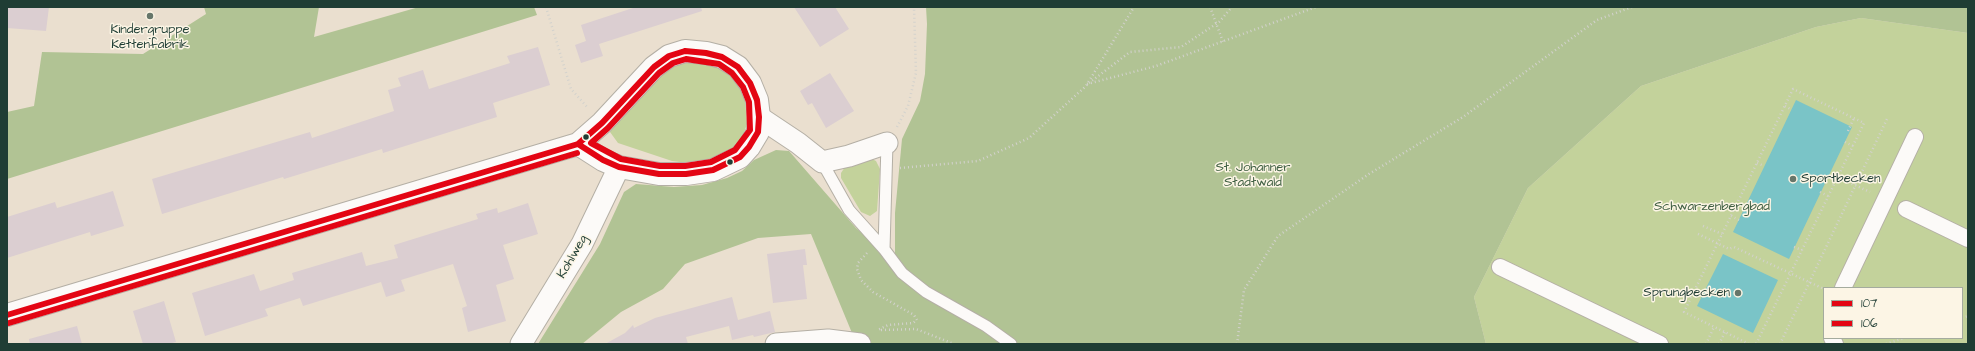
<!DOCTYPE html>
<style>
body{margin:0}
#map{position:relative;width:1975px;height:351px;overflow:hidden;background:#eadfcf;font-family:"Architects Daughter",sans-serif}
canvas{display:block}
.frame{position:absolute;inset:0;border:8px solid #1f3d34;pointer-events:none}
.legend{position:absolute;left:1823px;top:287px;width:140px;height:52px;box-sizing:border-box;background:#fcf5e5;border:1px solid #a4ab9e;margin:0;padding:5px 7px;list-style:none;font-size:12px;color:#1f3d34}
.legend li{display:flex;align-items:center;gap:8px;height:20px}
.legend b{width:20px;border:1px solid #a4ab9e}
</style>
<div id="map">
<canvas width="1975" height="351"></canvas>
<div class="frame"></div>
<ul class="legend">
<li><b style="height:5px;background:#e30513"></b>107</li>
<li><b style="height:5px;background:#e30513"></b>106</li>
</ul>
</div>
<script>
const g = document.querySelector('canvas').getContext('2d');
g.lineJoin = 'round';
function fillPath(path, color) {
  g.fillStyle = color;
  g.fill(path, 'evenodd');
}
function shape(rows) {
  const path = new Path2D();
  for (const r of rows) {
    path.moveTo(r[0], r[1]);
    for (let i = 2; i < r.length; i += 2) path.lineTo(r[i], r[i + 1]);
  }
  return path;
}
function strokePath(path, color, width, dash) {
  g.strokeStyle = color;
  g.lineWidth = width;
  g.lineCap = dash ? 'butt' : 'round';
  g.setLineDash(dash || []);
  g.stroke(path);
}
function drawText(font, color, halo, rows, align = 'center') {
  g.font = font + ' "Architects Daughter",sans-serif';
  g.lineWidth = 3;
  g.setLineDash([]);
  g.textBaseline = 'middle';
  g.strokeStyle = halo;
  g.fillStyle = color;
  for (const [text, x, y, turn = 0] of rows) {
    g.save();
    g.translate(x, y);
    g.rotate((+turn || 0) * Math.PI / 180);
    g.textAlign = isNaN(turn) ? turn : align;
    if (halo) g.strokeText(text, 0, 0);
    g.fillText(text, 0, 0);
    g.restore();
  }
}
fillPath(shape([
 [1861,18,1968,33,1968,344,1486,344,1474,297,1528,188,1641,86,1816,27],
 [1824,288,1962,288,1962,338,1824,338],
 [692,60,712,63,728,73,738,83,745,99,747,124,741,141,731,153,717,160,688,163,672,161,618,143,610,132,614,122,665,70,677,63],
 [870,158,876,161,880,169,877,211,870,216,861,212,841,178,841,173,845,167]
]), '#c3d29b');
fillPath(shape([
 [204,7,319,7,314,37,419,7,534,7,537,15,7,179,7,112,34,106,42,52,143,54,206,14],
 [926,7,1968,7,1968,33,1861,18,1816,27,1641,86,1528,188,1474,297,1486,344,839,344,852,333,811,234,758,238,685,264,663,289,621,312,582,344,538,344,600,244,624,192,636,184,674,187,702,185,727,178,742,171,754,160,776,150,789,151,856,228,895,260,895,213,902,139,920,101,925,74,927,24]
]), '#b1c394');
fillPath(shape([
 [1796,100,1852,127,1789,259,1733,232],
 [1723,254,1778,280,1753,333,1697,306]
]), '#7ac4c7');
fillPath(shape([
 [7,7,49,7,46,31,7,28],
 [636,7,701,7,702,11,599,44,603,56,581,63,575,45,586,41,581,25],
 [794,7,835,7,849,29,820,47],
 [538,47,550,85,493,103,497,117,383,153,382,149,284,179,283,177,162,214,152,179,310,132,312,138,394,111,388,90,401,86,398,78,423,70,429,89,510,63,507,56],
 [830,73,854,111,826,128,812,103,808,105,800,91],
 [113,191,124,226,91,236,90,232,7,258,7,217,55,202,57,208],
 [528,203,538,234,503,245,514,279,496,285,506,321,468,332,462,308,467,306,453,264,401,280,405,291,386,297,381,282,303,306,300,298,265,309,268,316,205,336,192,293,254,274,260,291,294,280,292,273,362,252,366,266,398,258,394,245,478,219,476,214,497,208,498,213],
 [805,249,807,265,803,265,807,299,773,303,767,254],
 [732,297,738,320,770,311,775,332,754,337,753,335,732,340,729,326,686,337,688,344,605,344,625,333,633,325,634,328,655,318],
 [164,301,176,342,168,344,143,344,133,311],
 [77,326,82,344,30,344,29,339]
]), '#dbced1');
const service = shape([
 [822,162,849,210,884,249,902,273,926,292,986,326,1011,344],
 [884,249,887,143]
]);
const pedestrian = shape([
 [1906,209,1968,239],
 [1500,267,1660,344],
 [1843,288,1915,137],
 [1832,338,1835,344]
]);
const minor = shape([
 [759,117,798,143,822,162,849,156,887,143],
 [521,344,582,244,619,167],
 [776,344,828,340,860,344]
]);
const tertiary = shape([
 [7,315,578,144,602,123,654,67,669,56,685,51,706,53,722,57,738,67,750,83,757,100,759,117,758,132,749,147,740,157,713,170,686,174,659,174,619,167,603,160,578,144]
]);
strokePath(service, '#b4afa5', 13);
strokePath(pedestrian, '#b4afa5', 18);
strokePath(minor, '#b4afa5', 23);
strokePath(tertiary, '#b4afa5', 24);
strokePath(shape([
 [546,7,571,89,588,108],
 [1210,7,1223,42],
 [1089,83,1130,52,1181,47,1219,22,1232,7],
 [1087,84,1156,66,1316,7],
 [1785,106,1792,110],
 [897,127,908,106,916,73,914,7],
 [1848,131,1854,118],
 [1845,142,1853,146],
 [1757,163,1764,166],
 [900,168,978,161,1029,138,1086,86,1134,7],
 [1837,177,1870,192],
 [1820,192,1828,196],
 [1731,216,1739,220],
 [1703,226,1722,234],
 [1698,234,1729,249,1734,247,1824,289],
 [1794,247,1802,250],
 [867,253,858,263,857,269,861,280,873,292,914,315,917,320,913,323,888,325,878,330],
 [1962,318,1968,316],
 [881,330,916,329,954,344],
 [1237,344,1244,290,1278,236,1369,174,1463,117,1597,20,1632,7],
 [1706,344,1714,327],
 [1719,344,1725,332],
 [1749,344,1684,312,1793,89,1864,123,1756,344],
 [1780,344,1887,119],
 [1886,344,1904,338]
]), '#d3d2cd', 2.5, [1, 3]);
strokePath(service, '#fcfaf8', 11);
strokePath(pedestrian, '#fcfaf8', 16);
strokePath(minor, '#fcfaf8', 21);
strokePath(tertiary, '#fcfaf8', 22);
strokePath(shape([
 [685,51,706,53,722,57,738,67,750,83,757,100,759,117,758,132,749,147,740,157,713,170,686,174,659,174,619,167,603,160,578,144,602,123,654,67,669,56,685,51],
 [7,315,578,144]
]), '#e30513', 6);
strokePath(shape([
 [686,59,719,64,732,73,743,87,749,102,750,130,735,150,711,162,685,166,660,166,621,159,591,143,608,128,659,73,673,63,686,59],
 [9,323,577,153]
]), '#e30513', 6);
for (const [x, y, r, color] of [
 [150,16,4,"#66766a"],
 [586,137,3.5,"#1f3d34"],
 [730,162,3.5,"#1f3d34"],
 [1793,179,4,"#66766a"],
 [1738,293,4,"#66766a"]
]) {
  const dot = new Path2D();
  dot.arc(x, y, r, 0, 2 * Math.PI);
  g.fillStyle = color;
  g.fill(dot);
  strokePath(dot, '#fcf5e5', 1.5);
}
drawText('13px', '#1f3d34', '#fcf5e5', [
 ["Kindergruppe",150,30],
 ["Kettenfabrik",150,45],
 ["Sportbecken",1801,179,"left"],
 ["Sprungbecken",1730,293,"right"]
]);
drawText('13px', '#406043', '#fcf5e5', [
 ["St. Johanner",1253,168],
 ["Stadtwald",1253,183],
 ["Schwarzenbergbad",1712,207]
]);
drawText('13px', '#1f3d34', '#fcf5e5', [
 ["Kohlweg",573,257,-60]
]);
</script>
